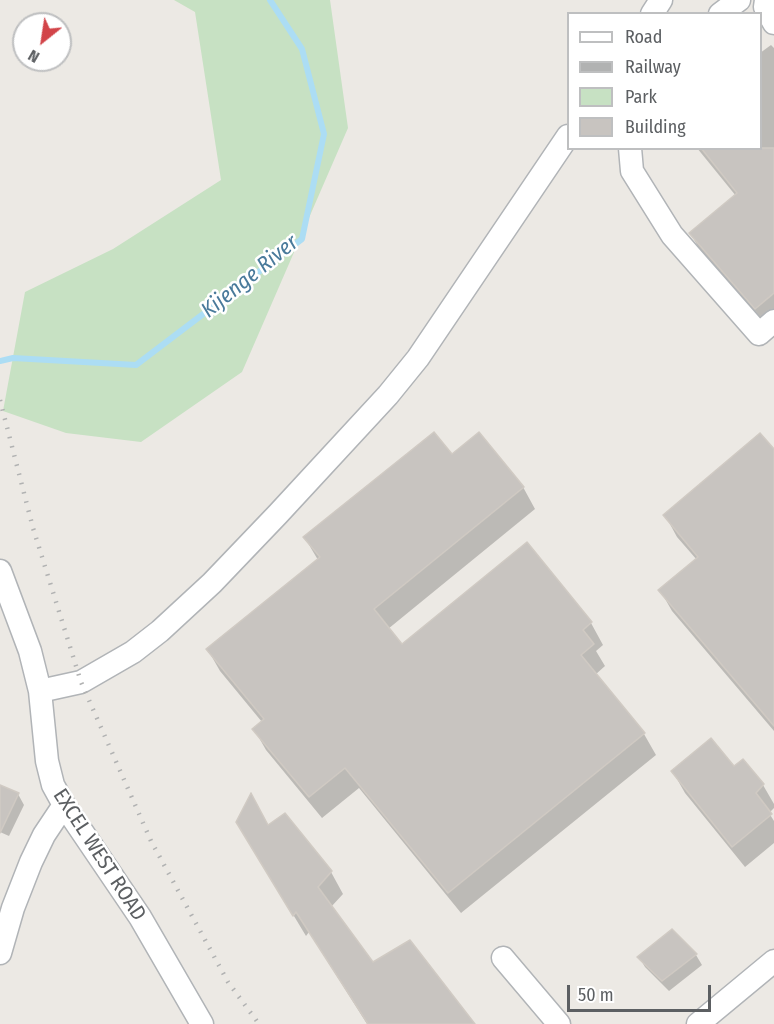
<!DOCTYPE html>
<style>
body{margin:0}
#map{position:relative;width:774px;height:1024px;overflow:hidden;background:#ece9e4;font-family:"Fira Sans Condensed",sans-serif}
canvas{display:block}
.legend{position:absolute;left:567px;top:12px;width:195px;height:138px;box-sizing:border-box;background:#fff;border:2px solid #bebfc0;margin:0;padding:8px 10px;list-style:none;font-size:18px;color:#5c5f62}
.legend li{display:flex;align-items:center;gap:12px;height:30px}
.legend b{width:30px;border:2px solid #bebfc0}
.north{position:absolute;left:12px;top:12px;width:60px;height:60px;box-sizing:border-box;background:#fff;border:2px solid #bebfc0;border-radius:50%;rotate:210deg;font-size:16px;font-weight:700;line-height:24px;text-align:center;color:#5c5f62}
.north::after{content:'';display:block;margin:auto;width:21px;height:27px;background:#d24449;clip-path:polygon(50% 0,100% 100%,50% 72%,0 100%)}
.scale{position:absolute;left:567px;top:985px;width:144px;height:27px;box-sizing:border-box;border:3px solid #5c5f62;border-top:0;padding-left:8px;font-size:18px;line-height:21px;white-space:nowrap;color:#5c5f62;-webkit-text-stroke:4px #fff;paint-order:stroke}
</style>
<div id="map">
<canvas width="774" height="1024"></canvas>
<ul class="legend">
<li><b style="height:8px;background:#fff"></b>Road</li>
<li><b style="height:8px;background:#b1b2b2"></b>Railway</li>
<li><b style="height:16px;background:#c7e1c3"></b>Park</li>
<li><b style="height:16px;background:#c8c4c0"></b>Building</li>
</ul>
<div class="north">N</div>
<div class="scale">50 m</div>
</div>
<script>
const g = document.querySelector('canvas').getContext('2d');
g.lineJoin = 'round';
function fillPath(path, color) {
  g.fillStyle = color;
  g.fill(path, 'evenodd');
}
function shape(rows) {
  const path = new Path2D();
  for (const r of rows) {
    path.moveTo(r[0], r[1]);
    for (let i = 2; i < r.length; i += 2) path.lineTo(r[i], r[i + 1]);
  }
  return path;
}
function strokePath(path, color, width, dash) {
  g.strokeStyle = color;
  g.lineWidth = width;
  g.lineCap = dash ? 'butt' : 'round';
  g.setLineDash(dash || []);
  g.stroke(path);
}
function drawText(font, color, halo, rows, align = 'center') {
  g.font = font + ' "Fira Sans Condensed",sans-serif';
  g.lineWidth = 5;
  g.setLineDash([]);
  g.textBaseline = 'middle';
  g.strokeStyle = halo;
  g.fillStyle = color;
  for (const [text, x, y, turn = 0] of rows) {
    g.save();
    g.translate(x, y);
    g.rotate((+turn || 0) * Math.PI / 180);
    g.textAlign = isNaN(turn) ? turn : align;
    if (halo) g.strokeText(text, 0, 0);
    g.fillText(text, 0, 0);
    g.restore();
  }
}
fillPath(shape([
 [174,0,330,0,348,128,242,372,141,442,66,433,3,411,25,292,113,249,221,180,195,12]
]), '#c7e1c3');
fillPath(shape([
 [771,45,774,48,774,323,768,328,702,254,691,234,736,196,697,148,760,148,760,53],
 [774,452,774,731,672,611,660,590,697,560,677,537,665,515],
 [452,456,523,487,535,509,388,629,402,646,527,545,591,623,603,645,596,651,605,666,595,675,644,734,656,755,461,913,359,788,322,818,266,750,254,729,262,722,220,671,208,650,318,560,305,538],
 [734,768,763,785,774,804,774,808,769,813,774,821,774,843,745,867,685,793,673,772],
 [18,794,24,805,9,836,0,832,0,795],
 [268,827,331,872,343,894,331,907,373,964,473,1024,367,1024,309,932,306,936,250,843],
 [696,955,702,965,669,991,645,967,639,957]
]), '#0003');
strokePath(shape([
 [0,361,13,358,136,365,302,239,324,134,302,49,270,0]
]), '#acddf4', 6);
const building = shape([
 [701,148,774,148,774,293,755,309,689,233,737,193,701,148],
 [434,432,452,454,479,432,524,487,374,609,402,644,527,542,592,622,583,630,594,644,581,655,645,733,448,893,345,768,309,797,252,729,264,719,206,649,320,557,303,537,434,432],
 [760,433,774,449,774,726,658,590,698,557,663,515,760,433],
 [711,738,734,766,743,759,764,784,756,793,772,814,732,847,671,771,711,738],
 [0,785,19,793,0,833,0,785],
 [251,793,268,825,285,813,332,871,318,887,373,962,410,940,475,1024,368,1024,296,912,293,916,236,822,251,793],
 [672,929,697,954,662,981,637,957,672,929]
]);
fillPath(building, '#c8c4c0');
strokePath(building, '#d0cac3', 1.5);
const minor = shape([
 [766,0,765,7,774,23],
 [652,14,661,0],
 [720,14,739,0],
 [630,148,632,171,672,235,759,334,774,321],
 [0,571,30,651,40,691,47,761,53,785,64,805,140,917,202,1024],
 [40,691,81,682,133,652,160,631,212,583,278,514,388,395,418,358,568,136],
 [0,953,13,908,31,862,44,835,64,805],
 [503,958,559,1024],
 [698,1024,774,961]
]);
strokePath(minor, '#b1b4b7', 25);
strokePath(minor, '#fff', 22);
strokePath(shape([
 [0,400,33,528,81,682,151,841,228,982,259,1024]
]), '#b1b2b2', 4.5, [1.5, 8]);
drawText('21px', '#5c5f62', '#fff', [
 ["EXCEL WEST ROAD",99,855,57]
]);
drawText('italic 22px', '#497a9b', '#fff', [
 ["Kijenge River",250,277,-39]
]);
</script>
